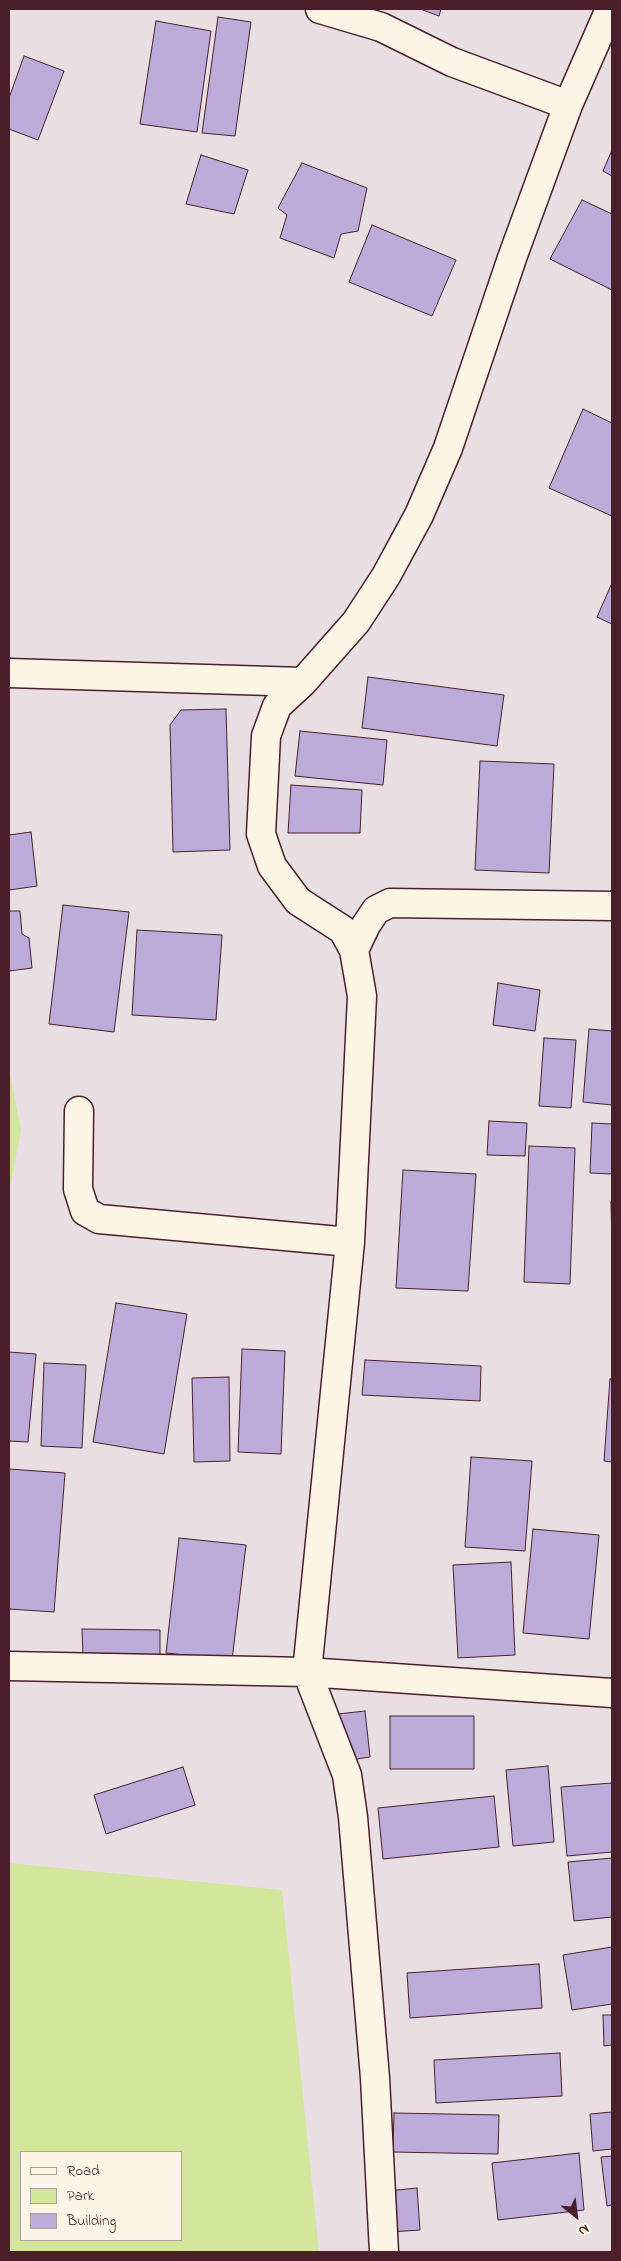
<!DOCTYPE html>
<style>
body{margin:0}
#map{position:relative;width:621px;height:2261px;overflow:hidden;background:#e9dfe2;font-family:"Indie Flower",sans-serif}
canvas{display:block}
.frame{position:absolute;inset:0;border:10px solid #4a1f2b;pointer-events:none}
.legend{position:absolute;left:20px;top:2151px;width:162px;height:90px;box-sizing:border-box;background:#fcf5e5;border:1px solid #b59f9b;margin:0;padding:6px 9px;list-style:none;font-size:15px;color:#4a1f2b}
.legend li{display:flex;align-items:center;gap:10px;height:25px}
.legend b{width:25px;border:1px solid #b59f9b}
.north{position:absolute;left:551px;top:2191px;width:50px;height:50px;-webkit-text-stroke:4px #fcf5e5;paint-order:stroke;rotate:151deg;font-size:14px;font-weight:700;line-height:20px;text-align:center;color:#4a1f2b}
.north::after{content:'';display:block;margin:auto;width:18px;height:22px;background:#4a1f2b;clip-path:polygon(50% 0,100% 100%,50% 72%,0 100%)}
</style>
<div id="map">
<canvas width="621" height="2261"></canvas>
<div class="frame"></div>
<ul class="legend">
<li><b style="height:6px;background:#fcf5e5"></b>Road</li>
<li><b style="height:14px;background:#d2e79c"></b>Park</li>
<li><b style="height:14px;background:#bdabda"></b>Building</li>
</ul>
<div class="north">N</div>
</div>
<script>
const g = document.querySelector('canvas').getContext('2d');
g.lineJoin = 'round';
function fillPath(path, color) {
  g.fillStyle = color;
  g.fill(path, 'evenodd');
}
function shape(rows) {
  const path = new Path2D();
  for (const r of rows) {
    path.moveTo(r[0], r[1]);
    for (let i = 2; i < r.length; i += 2) path.lineTo(r[i], r[i + 1]);
  }
  return path;
}
function strokePath(path, color, width, dash) {
  g.strokeStyle = color;
  g.lineWidth = width;
  g.lineCap = dash ? 'butt' : 'round';
  g.setLineDash(dash || []);
  g.stroke(path);
}
fillPath(shape([
 [9,1069,21,1130,9,1193],
 [9,1863,282,1890,319,2252,9,2252],
 [21,2152,181,2152,181,2240,21,2240]
]), '#d2e79c');
const building = shape([
 [420,9,441,9,439,16,420,9],
 [218,17,251,22,235,136,202,133,218,17],
 [156,21,211,31,197,132,140,124,156,21],
 [24,56,64,71,38,140,9,129,9,98,24,56],
 [612,150,612,176,603,171,612,150],
 [201,155,248,170,234,214,186,204,201,155],
 [302,163,367,188,358,231,341,234,334,258,280,238,287,215,278,208,302,163],
 [582,200,612,214,612,290,550,259,582,200],
 [372,225,456,260,432,316,349,282,372,225],
 [583,409,612,423,612,516,549,488,583,409],
 [612,583,612,624,597,617,612,583],
 [368,677,504,695,497,746,362,728,368,677],
 [226,709,230,850,173,852,170,725,181,710,226,709],
 [300,731,387,740,383,785,295,776,300,731],
 [480,761,554,764,549,873,475,870,480,761],
 [291,785,362,790,360,833,288,833,291,785],
 [31,832,37,886,9,890,9,835,31,832],
 [63,905,129,912,114,1032,49,1024,63,905],
 [9,911,20,911,22,934,29,938,32,968,9,971,9,911],
 [137,930,222,935,216,1020,132,1015,137,930],
 [498,983,540,990,535,1031,493,1025,498,983],
 [589,1029,612,1031,612,1105,583,1102,589,1029],
 [544,1038,576,1040,571,1108,539,1106,544,1038],
 [489,1121,527,1123,525,1156,487,1155,489,1121],
 [592,1123,612,1124,612,1174,590,1173,592,1123],
 [529,1146,575,1148,570,1284,524,1282,529,1146],
 [403,1170,476,1174,468,1291,396,1288,403,1170],
 [611,1202,612,1202,612,1251,611,1202],
 [116,1303,187,1314,164,1454,93,1442,116,1303],
 [242,1349,285,1351,281,1454,238,1452,242,1349],
 [9,1352,36,1354,28,1442,9,1441,9,1352],
 [365,1360,481,1366,480,1401,362,1395,365,1360],
 [44,1363,86,1365,82,1448,41,1446,44,1363],
 [229,1377,230,1461,194,1462,192,1378,229,1377],
 [610,1379,612,1379,612,1462,604,1461,610,1379],
 [471,1457,532,1461,525,1551,465,1547,471,1457],
 [9,1469,65,1473,54,1612,9,1609,9,1469],
 [533,1529,599,1535,589,1639,523,1633,533,1529],
 [179,1538,246,1545,232,1660,166,1653,179,1538],
 [511,1562,515,1655,458,1658,453,1565,511,1562],
 [82,1629,160,1630,160,1657,83,1657,82,1629],
 [365,1711,370,1757,343,1761,338,1714,365,1711],
 [390,1716,474,1716,474,1769,390,1769,390,1716],
 [548,1766,554,1842,513,1846,506,1770,548,1766],
 [183,1767,195,1805,106,1834,94,1795,183,1767],
 [612,1783,612,1852,567,1856,561,1787,612,1783],
 [494,1796,499,1847,383,1859,378,1808,494,1796],
 [612,1858,612,1917,574,1921,568,1862,612,1858],
 [612,1947,612,2004,572,2010,563,1955,612,1947],
 [539,1964,542,2008,410,2018,407,1973,539,1964],
 [603,2015,612,2015,612,2045,604,2046,603,2015],
 [560,2053,562,2096,436,2103,434,2060,560,2053],
 [612,2112,612,2149,593,2151,590,2114,612,2112],
 [394,2113,499,2115,498,2154,393,2152,394,2113],
 [579,2153,584,2210,498,2220,492,2163,579,2153],
 [612,2156,612,2205,607,2206,601,2157,612,2156],
 [417,2188,420,2230,390,2232,388,2191,417,2188]
]);
fillPath(building, '#bdabda');
strokePath(building, '#4a1f2b', 1);
const street = shape([
 [320,9,381,27,452,62,568,105],
 [9,673,303,682],
 [354,950,366,925,376,910,390,903,612,906],
 [79,1111,78,1189,85,1211,99,1219,350,1242],
 [9,1666,307,1672,612,1693],
 [384,2252,375,2078,353,1817,347,1775,307,1672,350,1242,362,996,354,950,343,930,298,901,272,866,261,834,266,736,277,706,303,682,356,622,386,576,419,515,448,448,512,258,568,105,610,9]
]);
strokePath(street, '#4a1f2b', 31);
strokePath(street, '#fcf5e5', 28);
</script>
